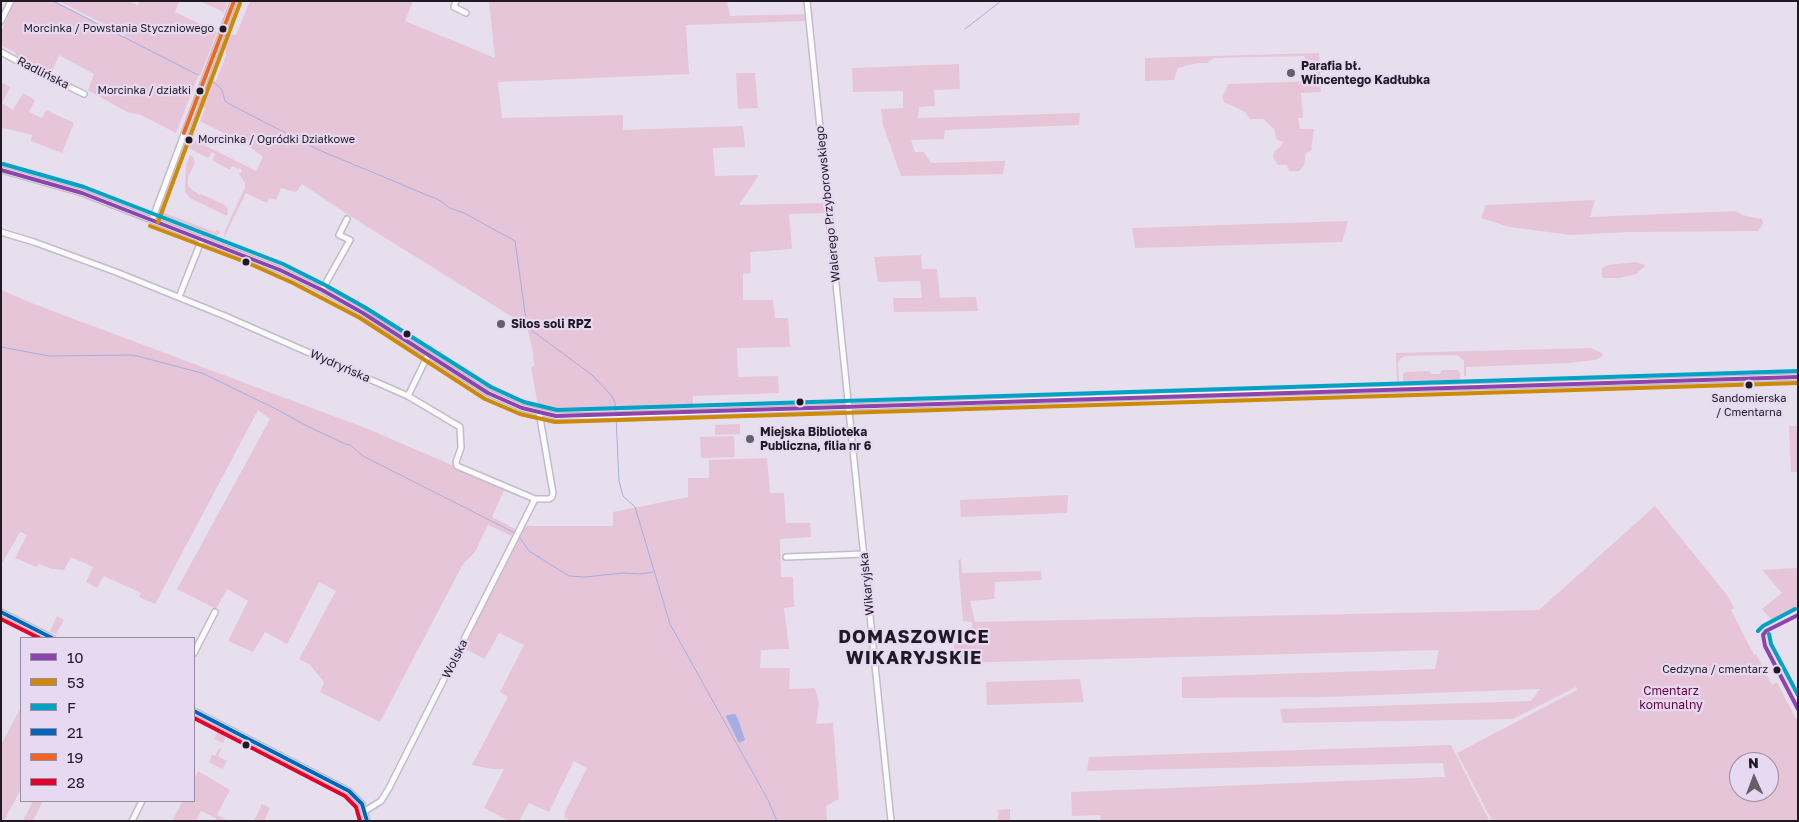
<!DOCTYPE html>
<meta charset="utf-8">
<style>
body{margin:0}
#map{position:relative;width:1799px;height:822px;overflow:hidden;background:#e7dfed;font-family:"Golos Text",sans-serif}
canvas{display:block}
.frame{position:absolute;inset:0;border:2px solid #1f1a23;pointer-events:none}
.legend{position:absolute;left:20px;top:637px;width:175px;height:165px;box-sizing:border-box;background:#e8d9f3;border:1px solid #988da0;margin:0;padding:6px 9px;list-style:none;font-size:15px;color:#1f1a23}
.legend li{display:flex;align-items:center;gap:10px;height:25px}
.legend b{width:25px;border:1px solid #988da0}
.north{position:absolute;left:1729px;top:752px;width:50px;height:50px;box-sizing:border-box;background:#e8d9f3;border:1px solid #988da0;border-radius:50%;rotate:358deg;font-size:14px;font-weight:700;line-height:20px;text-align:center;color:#1f1a23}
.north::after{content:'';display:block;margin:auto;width:18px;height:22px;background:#655f6a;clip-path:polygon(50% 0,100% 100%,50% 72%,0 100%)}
</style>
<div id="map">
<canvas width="1799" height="822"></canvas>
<div class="frame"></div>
<ul class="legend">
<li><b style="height:6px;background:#8e44ad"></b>10</li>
<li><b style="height:6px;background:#cc8a07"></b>53</li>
<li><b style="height:6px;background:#02a2c5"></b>F</li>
<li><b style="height:6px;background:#0065bd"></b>21</li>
<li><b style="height:6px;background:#f26522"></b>19</li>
<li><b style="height:6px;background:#e4002b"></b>28</li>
</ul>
<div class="north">N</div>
</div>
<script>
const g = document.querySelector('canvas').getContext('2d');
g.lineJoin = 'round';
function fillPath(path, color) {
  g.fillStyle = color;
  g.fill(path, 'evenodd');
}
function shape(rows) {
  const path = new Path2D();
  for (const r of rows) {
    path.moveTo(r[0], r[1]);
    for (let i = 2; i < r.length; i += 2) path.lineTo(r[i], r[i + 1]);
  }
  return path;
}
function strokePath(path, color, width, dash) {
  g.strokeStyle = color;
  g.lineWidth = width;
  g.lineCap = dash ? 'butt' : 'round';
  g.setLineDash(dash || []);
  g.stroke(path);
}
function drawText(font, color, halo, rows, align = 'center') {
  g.font = font + ' "Golos Text",sans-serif';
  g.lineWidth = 4.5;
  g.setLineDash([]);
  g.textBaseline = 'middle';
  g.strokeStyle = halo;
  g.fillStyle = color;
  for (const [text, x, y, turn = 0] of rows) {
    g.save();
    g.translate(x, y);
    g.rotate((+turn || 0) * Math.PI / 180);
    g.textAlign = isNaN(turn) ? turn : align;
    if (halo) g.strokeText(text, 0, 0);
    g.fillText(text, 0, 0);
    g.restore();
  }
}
fillPath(shape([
 [15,1,55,1,124,37,125,35,59,1,127,1,138,5,140,1,179,1,175,12,217,32,200,76,198,76,176,133,141,115,127,112,88,90,94,74,59,55,51,74,16,55,16,53,1,45,1,32],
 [199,1,229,1,224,12],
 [250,1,413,1,405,21,495,58,489,1,727,1,730,16,805,14,806,21,686,25,689,74,498,82,502,118,623,115,623,130,743,126,745,147,713,148,715,176,759,175,739,205,823,203,825,213,789,214,792,249,750,252,751,273,743,274,743,300,773,300,775,318,788,318,790,347,737,348,738,377,778,376,779,393,693,396,693,408,567,412,538,409,508,399,482,386,480,383,481,380,484,380,484,383,492,388,494,385,496,386,494,390,515,399,538,406,531,367,534,366,533,352,527,326,350,216,302,184,296,192,281,188,276,200,269,198,267,203,246,193,224,238,225,231,245,187,245,183,239,174,242,171,240,168,238,169,232,166,230,170,212,160,215,154,212,152,208,158,192,150,186,145,185,141,188,137,256,171,263,157,247,145,200,121,205,109,199,105,208,80,216,81,226,56,224,40,226,34,236,35],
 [1319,53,1321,92,1301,93,1303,118,1298,118,1300,129,1314,129,1311,151,1306,153,1304,165,1299,171,1289,171,1287,165,1278,165,1273,157,1274,152,1281,146,1283,142,1277,140,1274,129,1263,119,1250,119,1245,112,1224,102,1222,97,1226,90,1228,84,1316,81,1315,62,1313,60,1306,60,1304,56,1214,58,1207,63,1197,63,1178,68,1174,80,1145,81,1145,58],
 [959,64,960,89,934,90,935,106,919,107,918,118,1080,113,1079,125,945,130,944,139,911,140,915,152,924,152,931,163,1005,161,1003,174,901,176,883,125,881,109,903,108,903,91,853,92,852,68],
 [736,73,755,73,758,108,738,109],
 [1,82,10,87,2,103,13,110,23,93,35,100,29,112,42,118,46,110,74,123,62,153,31,141,32,135,3,128,1,133],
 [190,155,193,157,195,162,188,178,188,186,195,192,195,191,199,195,201,194,225,205,228,209,227,216,190,198,185,192,186,165],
 [1595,200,1590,217,1736,211,1742,215,1762,219,1763,224,1758,231,1629,232,1571,235,1510,227,1481,218,1486,205],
 [160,207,165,209,165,213,215,232,217,229,220,232,215,237,210,237,163,219,159,214],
 [1348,221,1342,242,1135,248,1132,228],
 [921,255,922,269,937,269,940,298,976,297,978,311,894,312,893,298,922,298,920,281,878,282,874,257],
 [1635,262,1646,265,1636,274,1620,278,1602,278,1602,268,1608,265],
 [1,290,34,304,368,429,505,488,492,517,517,530,514,537,488,525,475,552,463,564,380,722,320,692,324,682,309,664,299,659,336,591,319,582,287,644,265,632,253,652,228,641,248,601,227,589,216,609,177,589,270,419,258,410,155,604,139,597,141,593,104,576,97,588,86,582,93,567,71,557,64,570,52,569,39,564,37,567,15,558,27,535,20,532,1,565],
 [360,294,358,303,397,326,399,323,401,324,399,327,430,348,432,345,433,349,429,347,402,330,394,327,392,328,356,305],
 [1591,348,1602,353,1603,356,1595,360,1569,363,1466,367,1466,376,1464,376,1464,361,1457,355,1405,356,1400,359,1398,363,1399,381,1397,381,1396,353],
 [438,351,442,351,440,354,474,377,472,379,470,379,439,358,436,354],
 [1442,370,1458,370,1460,372,1460,381,1458,384,1406,385,1403,382,1403,374,1405,372,1429,371,1431,374,1440,374],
 [740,424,740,434,715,435,715,425],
 [1789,426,1798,426,1798,472,1791,472],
 [734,436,735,457,701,458,700,437],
 [767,458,770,493,784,493,786,523,810,523,811,537,780,539,781,577,793,577,794,607,784,608,789,649,761,650,760,668,790,668,789,689,815,688,819,703,816,724,833,723,839,799,826,806,827,821,570,821,564,817,565,812,587,768,574,761,549,812,529,803,519,821,509,821,484,808,504,769,492,769,472,765,508,697,500,692,524,645,499,633,485,659,461,647,522,526,613,526,613,512,688,497,688,478,709,478,709,460],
 [1068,495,1067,513,961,517,960,500],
 [1655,506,1727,595,1734,608,1731,610,1754,655,1756,654,1772,685,1777,682,1796,719,1798,718,1798,821,1492,821,1457,753,1577,690,1576,687,1513,719,1283,723,1280,709,1531,701,1540,689,1324,697,1182,698,1182,677,1435,669,1439,650,956,663,954,644,973,644,972,622,963,621,958,560,961,559,962,573,1041,571,1042,580,995,582,994,599,970,601,975,622,1539,610],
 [1739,762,1769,762,1769,792,1739,792],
 [1798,568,1798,607,1772,620,1762,609,1782,593,1762,570],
 [57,616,64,620,56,634,50,631],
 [1080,679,1084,702,987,705,986,682],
 [21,707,21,789,4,821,1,821,1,745],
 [218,730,227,735,223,743,214,739],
 [1451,745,1489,820,1101,821,1100,815,1072,816,1071,792,1445,777,1443,763,1087,771,1089,757],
 [219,748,221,749,218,756,227,761,222,769,209,762,212,755,215,756],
 [198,771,230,790,217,815,229,821,215,821,216,818,201,811,196,821,172,821,183,801,194,801,194,779],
 [33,801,43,801,33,821,23,821],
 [262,804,270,808,264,821,254,821],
 [1010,809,1010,821,998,821,998,810]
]), '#e6c5d8');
fillPath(shape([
 [735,714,738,719,745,740,739,743,726,717,727,715]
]), '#a4aee3');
strokePath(shape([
 [53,1,198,75],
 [965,29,1001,1],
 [208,80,216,84,222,90,225,101,233,106,319,150,439,200,450,208,464,213,515,241,527,327,592,375,612,396,615,403,616,412],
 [1,347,49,356,133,355,202,373,278,410,305,425,345,444,350,445,363,456,515,533],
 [616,416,619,481,623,496,635,507,670,624,768,800,777,821],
 [518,535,529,551,569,576,585,577,623,573,641,574,653,572]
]), '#a4aee3', 1);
const minor = shape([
 [456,1,454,7,466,13],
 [807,1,891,821],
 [1,21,11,1],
 [1,52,34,70,84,94],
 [1,170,82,193,280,270,322,290,363,313,488,393,522,408,556,416,591,416,1158,396,1798,377],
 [152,220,234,1],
 [1,232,34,242,116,272,225,316,408,396,460,427,461,448,456,462,457,466,535,499,549,499,552,497,553,493,539,412],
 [322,290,350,240,339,235,347,219],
 [179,297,202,239],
 [408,396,428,355],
 [786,557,864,554],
 [1,612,52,638],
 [194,653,215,612],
 [194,711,349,791,362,804,367,821],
 [365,811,381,801,389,788,535,499],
 [132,821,142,801]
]);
strokePath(minor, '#c3bcc8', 8);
strokePath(minor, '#fbfafc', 5);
strokePath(shape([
 [1,170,82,193,280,270,322,290,363,313,488,393,522,408,556,416,1798,377],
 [1763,635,1765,646,1798,709],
 [1763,635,1766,631,1798,615]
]), '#8e44ad', 4);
strokePath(shape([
 [158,222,240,3],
 [150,226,248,263,293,283,360,318,485,399,520,414,555,422,1798,383]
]), '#cc8a07', 4);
strokePath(shape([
 [3,164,84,187,283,264,325,285,366,308,491,387,524,402,557,410,1798,371],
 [1758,631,1763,626,1795,609],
 [1769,634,1771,644,1798,695]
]), '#02a2c5', 4);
strokePath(shape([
 [1,612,52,638],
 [194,711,349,791,362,804,367,821]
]), '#0065bd', 4);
strokePath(shape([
 [184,133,234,1]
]), '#f26522', 4);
strokePath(shape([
 [1,619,39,638],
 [194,718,345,796,356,807,360,821]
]), '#e4002b', 4);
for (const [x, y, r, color] of [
 [223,29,4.5,"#1f1a23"],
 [1291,73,5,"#655f6a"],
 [200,91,4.5,"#1f1a23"],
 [189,140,4.5,"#1f1a23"],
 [246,262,4.5,"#1f1a23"],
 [501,324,5,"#655f6a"],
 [407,334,4.5,"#1f1a23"],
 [1749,385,4.5,"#1f1a23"],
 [800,402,4.5,"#1f1a23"],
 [750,439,5,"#655f6a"],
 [1777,670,4.5,"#1f1a23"],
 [246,745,4.5,"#1f1a23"]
]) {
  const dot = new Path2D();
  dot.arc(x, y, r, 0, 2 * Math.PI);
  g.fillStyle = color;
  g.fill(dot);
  strokePath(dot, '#e8d9f3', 2);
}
drawText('11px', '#1f1a23', '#e8d9f3', [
 ["Morcinka / Powstania Styczniowego",214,29],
 ["Morcinka / działki",191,91],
 ["Morcinka / Ogródki Działkowe",198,140,"left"],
 ["Sandomierska",1749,399,"center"],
 ["/ Cmentarna",1749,413,"center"],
 ["Cedzyna / cmentarz",1768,670]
], 'right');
drawText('bold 12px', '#1f1a23', '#e8d9f3', [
 ["Parafia bł.",1301,66],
 ["Wincentego Kadłubka",1301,80],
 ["Silos soli RPZ",511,324],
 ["Miejska Biblioteka",760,432],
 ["Publiczna, filia nr 6",760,446]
], 'left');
drawText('12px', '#1f1a23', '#e8d9f3', [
 ["Radlińska",43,73,27],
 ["Walerego Przyborowskiego",828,204,-96],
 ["Wydryńska",340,366,24],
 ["Wikaryjska",867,584,-96],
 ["Wolska",455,659,-63]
]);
drawText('12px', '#61003c', '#e8d9f3', [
 ["Cmentarz",1671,691],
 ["komunalny",1671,705]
]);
g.letterSpacing = '1px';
drawText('bold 18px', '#1f1a23', '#e8d9f3', [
 ["DOMASZOWICE",914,637],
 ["WIKARYJSKIE",914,658]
]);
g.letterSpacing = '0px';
</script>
